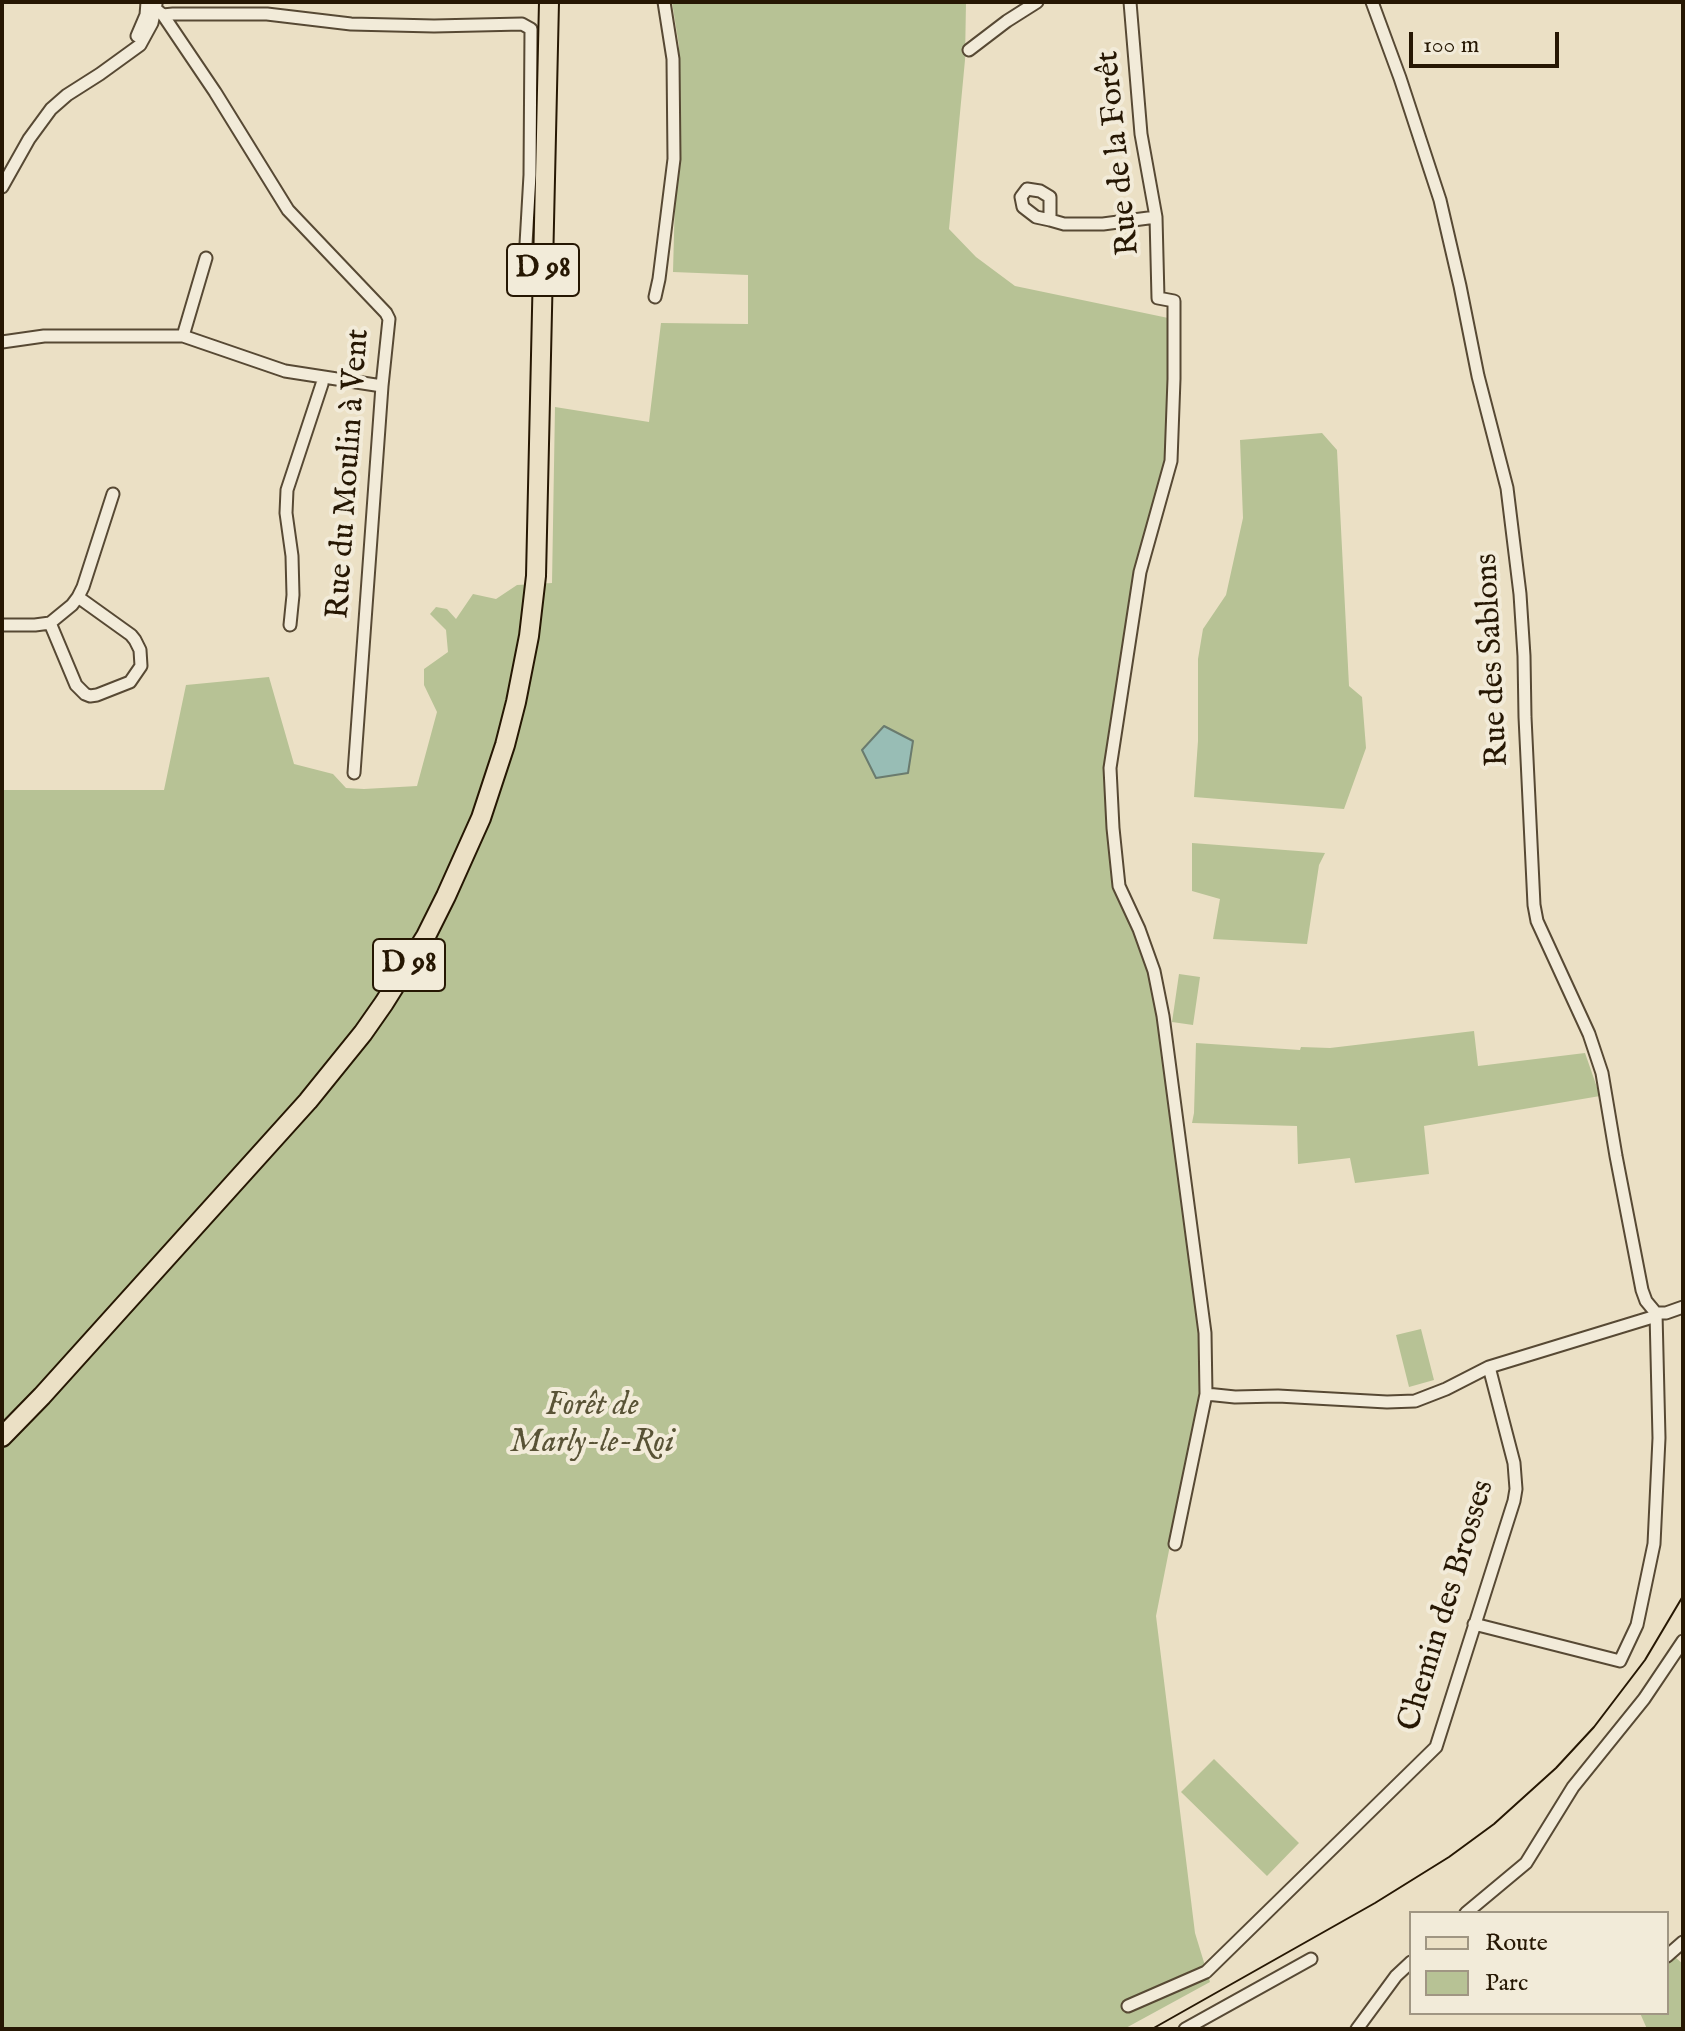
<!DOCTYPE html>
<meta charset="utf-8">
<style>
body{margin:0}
#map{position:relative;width:1685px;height:2031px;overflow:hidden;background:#ebe0c5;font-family:"IM FELL English",serif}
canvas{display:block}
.frame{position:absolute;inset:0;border:4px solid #261703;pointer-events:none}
.legend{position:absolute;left:1409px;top:1911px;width:260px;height:104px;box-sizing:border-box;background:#f2ebd9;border:2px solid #a09683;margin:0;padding:10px 14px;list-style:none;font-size:24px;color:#261703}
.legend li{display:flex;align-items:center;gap:16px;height:40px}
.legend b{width:40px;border:2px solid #a09683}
.scale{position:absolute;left:1409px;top:32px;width:150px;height:36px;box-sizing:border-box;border:4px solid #261703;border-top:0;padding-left:10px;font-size:24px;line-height:28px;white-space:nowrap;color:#261703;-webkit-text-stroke:6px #f2ebd9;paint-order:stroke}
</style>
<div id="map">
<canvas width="1685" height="2031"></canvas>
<div class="frame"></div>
<ul class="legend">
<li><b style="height:10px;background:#ebe0c5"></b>Route</li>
<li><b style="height:22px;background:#b7c295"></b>Parc</li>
</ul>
<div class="scale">100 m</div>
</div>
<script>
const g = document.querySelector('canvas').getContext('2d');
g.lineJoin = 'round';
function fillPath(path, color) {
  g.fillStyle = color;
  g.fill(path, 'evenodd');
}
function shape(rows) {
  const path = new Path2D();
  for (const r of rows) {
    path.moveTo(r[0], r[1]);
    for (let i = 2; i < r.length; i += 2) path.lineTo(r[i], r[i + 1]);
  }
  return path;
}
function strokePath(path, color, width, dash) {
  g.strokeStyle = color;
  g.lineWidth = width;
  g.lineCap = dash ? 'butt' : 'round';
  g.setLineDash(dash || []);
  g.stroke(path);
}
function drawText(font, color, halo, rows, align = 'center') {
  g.font = font + ' "IM FELL English",serif';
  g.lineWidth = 8;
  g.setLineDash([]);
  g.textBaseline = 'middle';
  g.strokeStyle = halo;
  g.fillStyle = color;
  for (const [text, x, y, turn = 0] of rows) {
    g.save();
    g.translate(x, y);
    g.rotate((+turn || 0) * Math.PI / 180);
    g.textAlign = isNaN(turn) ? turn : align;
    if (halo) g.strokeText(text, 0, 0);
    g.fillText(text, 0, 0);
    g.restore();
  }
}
fillPath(shape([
 [672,2,966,2,965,60,949,229,976,257,1015,286,1173,319,1166,467,1105,769,1114,878,1151,972,1200,1333,1200,1394,1156,1616,1195,1933,1210,1982,1124,2029,2,2029,2,790,164,790,186,685,269,677,294,764,333,774,346,788,364,789,417,786,437,712,424,685,424,669,448,652,446,630,430,614,436,607,447,609,456,619,473,594,496,599,517,585,552,583,555,407,649,422,661,323,748,324,748,275,673,272,679,46],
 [1322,433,1337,450,1349,686,1362,697,1366,748,1344,809,1194,797,1198,741,1198,659,1203,629,1226,595,1243,518,1240,440],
 [1192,843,1325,853,1319,865,1307,944,1213,939,1220,899,1192,891],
 [1179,974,1200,977,1193,1025,1172,1022],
 [1474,1031,1478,1066,1585,1053,1600,1096,1424,1126,1429,1174,1355,1183,1350,1158,1298,1164,1297,1126,1192,1123,1194,1113,1196,1043,1300,1050,1301,1047,1330,1048],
 [1421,1329,1434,1380,1409,1387,1396,1335],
 [1214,1759,1299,1843,1267,1876,1181,1792],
 [1675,1957,1683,1964,1683,2029,1647,2029,1640,2013,1667,2013,1667,1964]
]), '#b7c295');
const water = shape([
 [884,726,913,741,908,773,876,778,862,750,884,726]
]);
fillPath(water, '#98bdb5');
strokePath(water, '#6a7b6e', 2);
const street = shape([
 [147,2,163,15,173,14,267,14,351,24,434,26,522,24,531,29,530,175,525,261],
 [1130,2,1141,134,1156,217,1158,298,1174,301,1174,379,1171,461,1140,572,1110,768,1113,828,1119,886,1139,929,1154,971,1163,1016,1205,1333,1206,1394,1175,1544],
 [1372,2,1400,78,1440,200,1460,286,1478,376,1507,488,1520,594,1524,656,1525,717,1534,905,1537,921,1589,1034,1602,1073,1616,1156,1642,1290,1646,1301,1656,1313],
 [163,15,215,92,288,210,386,313,389,319,382,386,354,773],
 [137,36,146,15,147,2],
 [969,50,1007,21,1037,2],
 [2,187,29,139,51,109,67,95,100,74,140,45,152,23,156,4],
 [1050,220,1036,217,1023,207,1021,197,1027,189,1040,191,1050,197,1050,220,1064,224,1103,224,1156,217],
 [655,297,659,279,674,159,673,59,664,2],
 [183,336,206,258],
 [2,342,44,336,183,336,285,371,382,386],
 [50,623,76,685,85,694,90,696,97,695,130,682,141,666,140,650,135,640,131,635,78,597],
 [2,625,35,625,50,623,72,605,78,597,83,587,113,494],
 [290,625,293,595,292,556,286,513,287,490,322,384,323,377],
 [1656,1313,1666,1313,1683,1307],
 [1206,1394,1235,1397,1278,1396,1387,1402,1415,1401,1446,1389,1489,1367,1656,1316],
 [1474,1624,1620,1661,1637,1625,1654,1544,1659,1438,1656,1313],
 [1466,1913,1526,1863,1573,1787,1644,1699,1683,1641],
 [1667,1956,1683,1942],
 [1128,2006,1206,1972,1436,1747,1514,1501,1516,1489,1514,1463,1489,1367],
 [1185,2029,1311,1959],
 [1357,2029,1396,1976,1411,1962]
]);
const primary = shape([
 [2,1437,42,1396,308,1101,363,1033,384,1003,426,936,446,896,481,818,505,745,516,702,529,636,536,576,549,2]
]);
strokePath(street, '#574934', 15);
strokePath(primary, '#261703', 22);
strokePath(street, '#f2ebd9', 11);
strokePath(primary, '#ebe0c5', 18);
strokePath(shape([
 [1152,2029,1375,1903,1449,1857,1494,1824,1556,1768,1594,1727,1645,1660,1683,1596]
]), '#261703', 2);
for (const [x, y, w] of [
 [543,270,72],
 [409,965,72]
]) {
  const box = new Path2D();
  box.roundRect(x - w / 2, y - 26, w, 52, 6);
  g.fillStyle = '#f2ebd9';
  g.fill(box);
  strokePath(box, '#261703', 2);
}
drawText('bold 30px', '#261703', null, [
 ["D 98",543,270],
 ["D 98",409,965]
]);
drawText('32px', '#261703', '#f2ebd9', [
 ["Rue de la Forêt",1120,153,-96],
 ["Rue du Moulin à Vent",350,474,-86],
 ["Rue des Sablons",1494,660,-93],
 ["Chemin des Brosses",1448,1606,-73]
]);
drawText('italic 32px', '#595336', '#f2ebd9', [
 ["Forêt de",592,1407],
 ["Marly-le-Roi",592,1444]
]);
</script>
